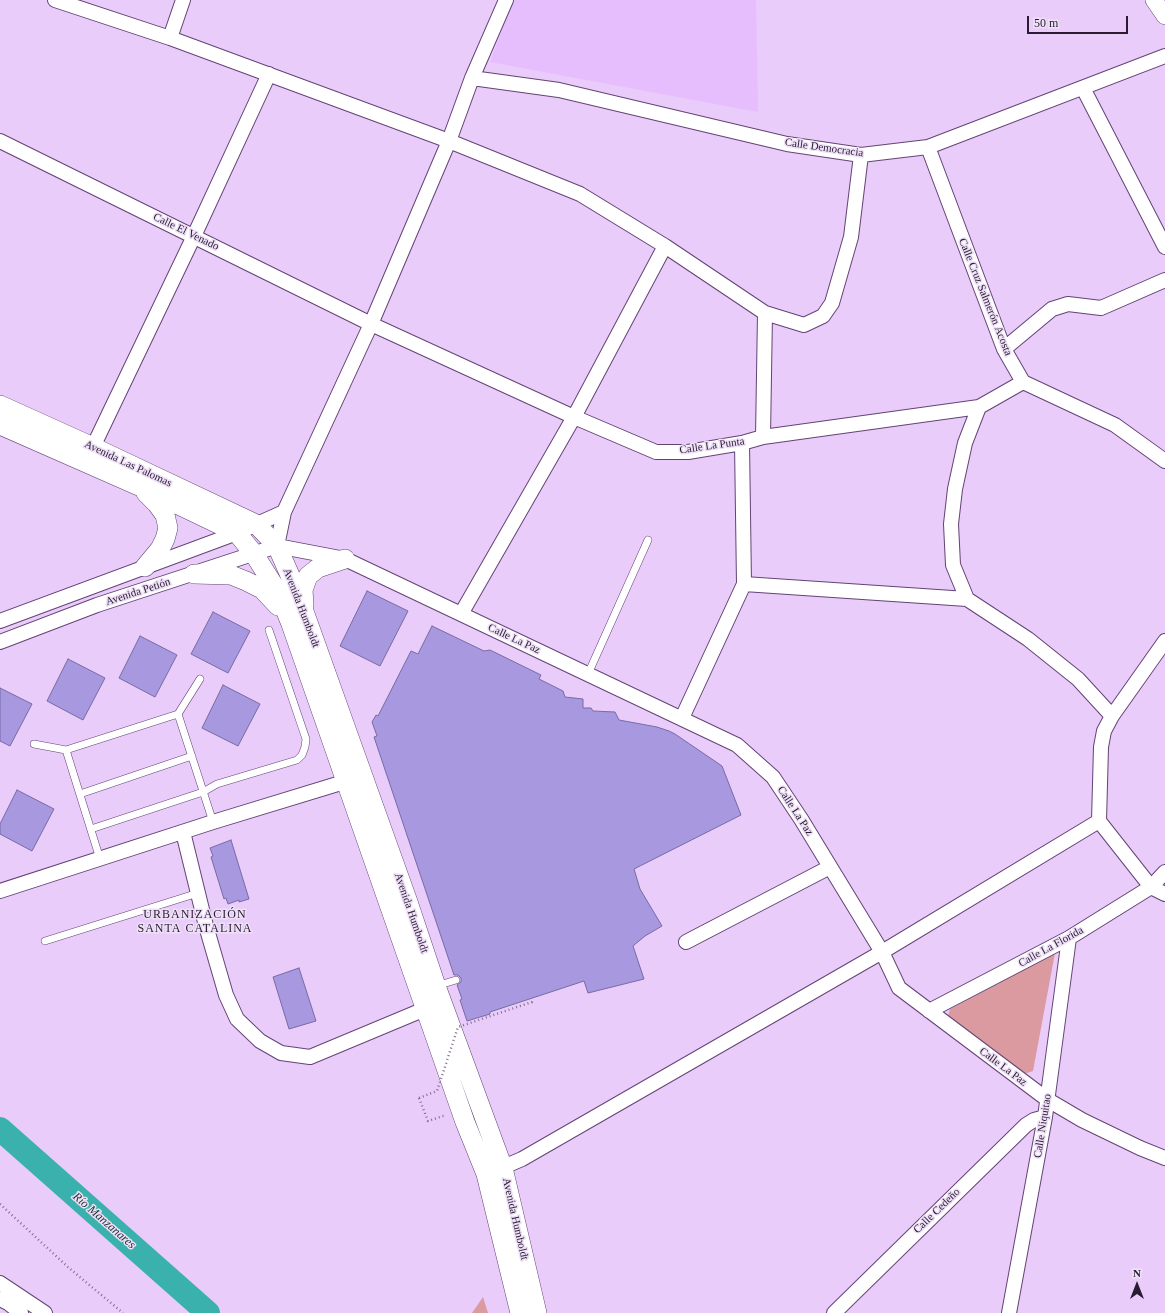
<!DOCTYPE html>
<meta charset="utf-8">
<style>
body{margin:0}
#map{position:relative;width:1165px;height:1313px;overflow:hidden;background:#e9ccfa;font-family:"Times New Roman",serif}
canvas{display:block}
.north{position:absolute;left:1117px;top:1265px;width:40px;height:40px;-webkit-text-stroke:3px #eee0f7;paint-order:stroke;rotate:0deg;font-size:11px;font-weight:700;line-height:16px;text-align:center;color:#291b30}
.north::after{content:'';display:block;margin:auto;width:14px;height:18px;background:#291b30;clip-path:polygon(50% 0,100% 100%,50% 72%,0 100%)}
.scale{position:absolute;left:1027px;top:16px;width:101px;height:18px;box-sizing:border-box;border:2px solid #291b30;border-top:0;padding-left:5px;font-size:12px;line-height:14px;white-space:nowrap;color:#291b30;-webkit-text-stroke:3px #eee0f7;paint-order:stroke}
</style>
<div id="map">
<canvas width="1165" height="1313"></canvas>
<div class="north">N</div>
<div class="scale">50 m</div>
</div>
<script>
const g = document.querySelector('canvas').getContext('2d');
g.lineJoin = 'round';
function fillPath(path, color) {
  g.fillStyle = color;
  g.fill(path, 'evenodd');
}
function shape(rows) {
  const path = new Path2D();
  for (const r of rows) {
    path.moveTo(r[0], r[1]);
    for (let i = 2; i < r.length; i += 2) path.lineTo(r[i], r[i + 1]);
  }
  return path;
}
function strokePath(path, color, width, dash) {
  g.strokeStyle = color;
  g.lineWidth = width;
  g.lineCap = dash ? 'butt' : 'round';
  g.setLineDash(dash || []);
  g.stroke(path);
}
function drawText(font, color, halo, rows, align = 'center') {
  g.font = font + ' "Times New Roman",serif';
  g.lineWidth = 3;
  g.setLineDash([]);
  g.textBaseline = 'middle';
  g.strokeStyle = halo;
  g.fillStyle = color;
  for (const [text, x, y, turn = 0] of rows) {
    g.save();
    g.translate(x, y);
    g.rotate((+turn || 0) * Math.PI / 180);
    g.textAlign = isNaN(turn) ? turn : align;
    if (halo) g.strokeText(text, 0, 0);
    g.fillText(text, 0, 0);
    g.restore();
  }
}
fillPath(shape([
 [513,0,756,0,758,112,490,62]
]), '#e6befe');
fillPath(shape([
 [1055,953,1033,1071,1024,1074,948,1016,950,1009],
 [483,1297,488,1313,472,1313]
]), '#db9aa0');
strokePath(shape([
 [0,1129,208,1313]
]), '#3bb1ae', 24);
const building = shape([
 [367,591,408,611,380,666,340,646,367,591],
 [213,612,250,631,228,673,191,654,213,612],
 [432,626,484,651,490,650,541,675,539,679,563,691,565,697,583,699,583,708,591,708,593,711,615,712,619,720,657,727,669,731,675,734,722,766,741,815,634,869,640,889,662,926,645,936,633,946,644,979,588,993,584,981,490,1012,490,1014,467,1021,460,1000,462,999,457,985,461,982,461,978,458,975,454,975,374,737,377,736,372,722,376,715,378,716,411,651,418,654,432,626],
 [140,636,177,655,155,697,119,678,140,636],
 [68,659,105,678,83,720,47,701,68,659],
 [223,685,260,704,238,746,202,728,223,685],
 [0,688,32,704,10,746,0,741,0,688],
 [17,790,54,809,32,851,0,834,0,824,17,790],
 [231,840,249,899,239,902,239,900,228,904,226,898,224,899,211,857,213,856,210,848,231,840],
 [299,968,316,1021,289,1029,273,977,299,968]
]);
fillPath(building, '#a798df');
strokePath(building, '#776ba4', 1);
const service = shape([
 [588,674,648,540],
 [178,714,213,822],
 [34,744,66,750,178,714,200,679],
 [66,750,100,859],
 [80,794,192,756],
 [91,829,203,792,217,784,297,760,302,755,305,747,306,739,269,630],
 [45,941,198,893],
 [436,986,456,980]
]);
const minor = shape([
 [55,0,170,38,449,141,580,194,665,246,765,313,804,325,823,316,832,303,851,237,861,155],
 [170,38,183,0],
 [472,78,559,90,787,144,861,155,928,147,1165,56],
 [1083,88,1165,247],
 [0,141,371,324,574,417,656,452,688,452,742,443,763,437,979,407,1023,382],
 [928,147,1004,349,1023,382,1115,425,1165,461],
 [1004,349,1052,309,1068,304,1101,308,1165,280],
 [763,437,765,313],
 [93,447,194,236,269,74],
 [277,546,284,512,371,324,449,141,472,78,506,0],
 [744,584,967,599,1028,639,1078,679,1112,716,1104,731,1101,747,1099,821,1151,887,1165,894],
 [967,599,953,565,951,524,955,489,965,443,979,407],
 [461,614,574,417,665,246],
 [0,621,237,533,284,512],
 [0,642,97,605,277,546,345,559,737,745,773,777,801,819,882,952,899,988,1048,1100,1082,1120,1140,1148,1165,1158],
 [1112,716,1165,641],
 [682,718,744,584,742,443],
 [183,832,206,926,226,995,237,1019,260,1041,281,1053,310,1057,425,1009],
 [0,891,213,822,354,779],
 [686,942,830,867],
 [929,1011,1069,938,1151,887,1165,872],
 [494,1171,522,1159,882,952,1099,821],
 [0,1283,45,1313],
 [0,1299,8,1303,21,1313],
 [834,1313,1026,1125,1034,1120,1045,1117],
 [1009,1313,1045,1117,1069,938]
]);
const tertiary = shape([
 [1154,0,1165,16]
]);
const secondary = shape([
 [0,405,93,447,256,524,277,546,296,589,408,902,436,986,503,1168,537,1313],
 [0,425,139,486,237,533,254,554,278,592,291,624,465,1122,486,1174,520,1313],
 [145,567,160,549,165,539,168,528,165,515,157,504,146,493],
 [194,574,231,575,246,581,262,589,278,606],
 [304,605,303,590,308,576,318,568,345,559]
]);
strokePath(service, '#634475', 8);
strokePath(minor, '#634475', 16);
strokePath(tertiary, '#634475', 18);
strokePath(secondary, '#634475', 20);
strokePath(shape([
 [419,1098,428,1121,446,1115],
 [0,1204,69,1268,123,1313]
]), '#846f8f', 2.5, [1, 3]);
strokePath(service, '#fff', 7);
strokePath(minor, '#fff', 14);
strokePath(tertiary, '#fff', 17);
strokePath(secondary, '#fff', 19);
strokePath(shape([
 [419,1098,437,1091,458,1027,532,1002,531,999]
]), '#846f8f', 2.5, [1, 3]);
drawText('11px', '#291b30', '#eee0f7', [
 ["Calle Democracia",824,148,8],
 ["Calle El Venado",186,232,26],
 ["Calle Cruz Salmerón Acosta",985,297,68],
 ["Calle La Punta",712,446,-8],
 ["Avenida Las Palomas",128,464,25],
 ["Avenida Petión",138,592,-18],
 ["Avenida Humboldt",301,608,69],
 ["Calle La Paz",514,639,25],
 ["Calle La Paz",795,811,57],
 ["Avenida Humboldt",411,913,71],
 ["Calle La Florida",1051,947,-29],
 ["Calle La Paz",1003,1067,37],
 ["Calle Niquitao",1043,1126,-81],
 ["Calle Cedeño",937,1211,-44],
 ["Avenida Humboldt",515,1219,77]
]);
g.letterSpacing = '1px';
drawText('12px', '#291b30', '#eee0f7', [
 ["URBANIZACIÓN",195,915],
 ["SANTA CATALINA",195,929]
]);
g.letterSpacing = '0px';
drawText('italic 12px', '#1a2f2e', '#eee0f7', [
 ["Río Manzanares",104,1221,41]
]);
</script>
